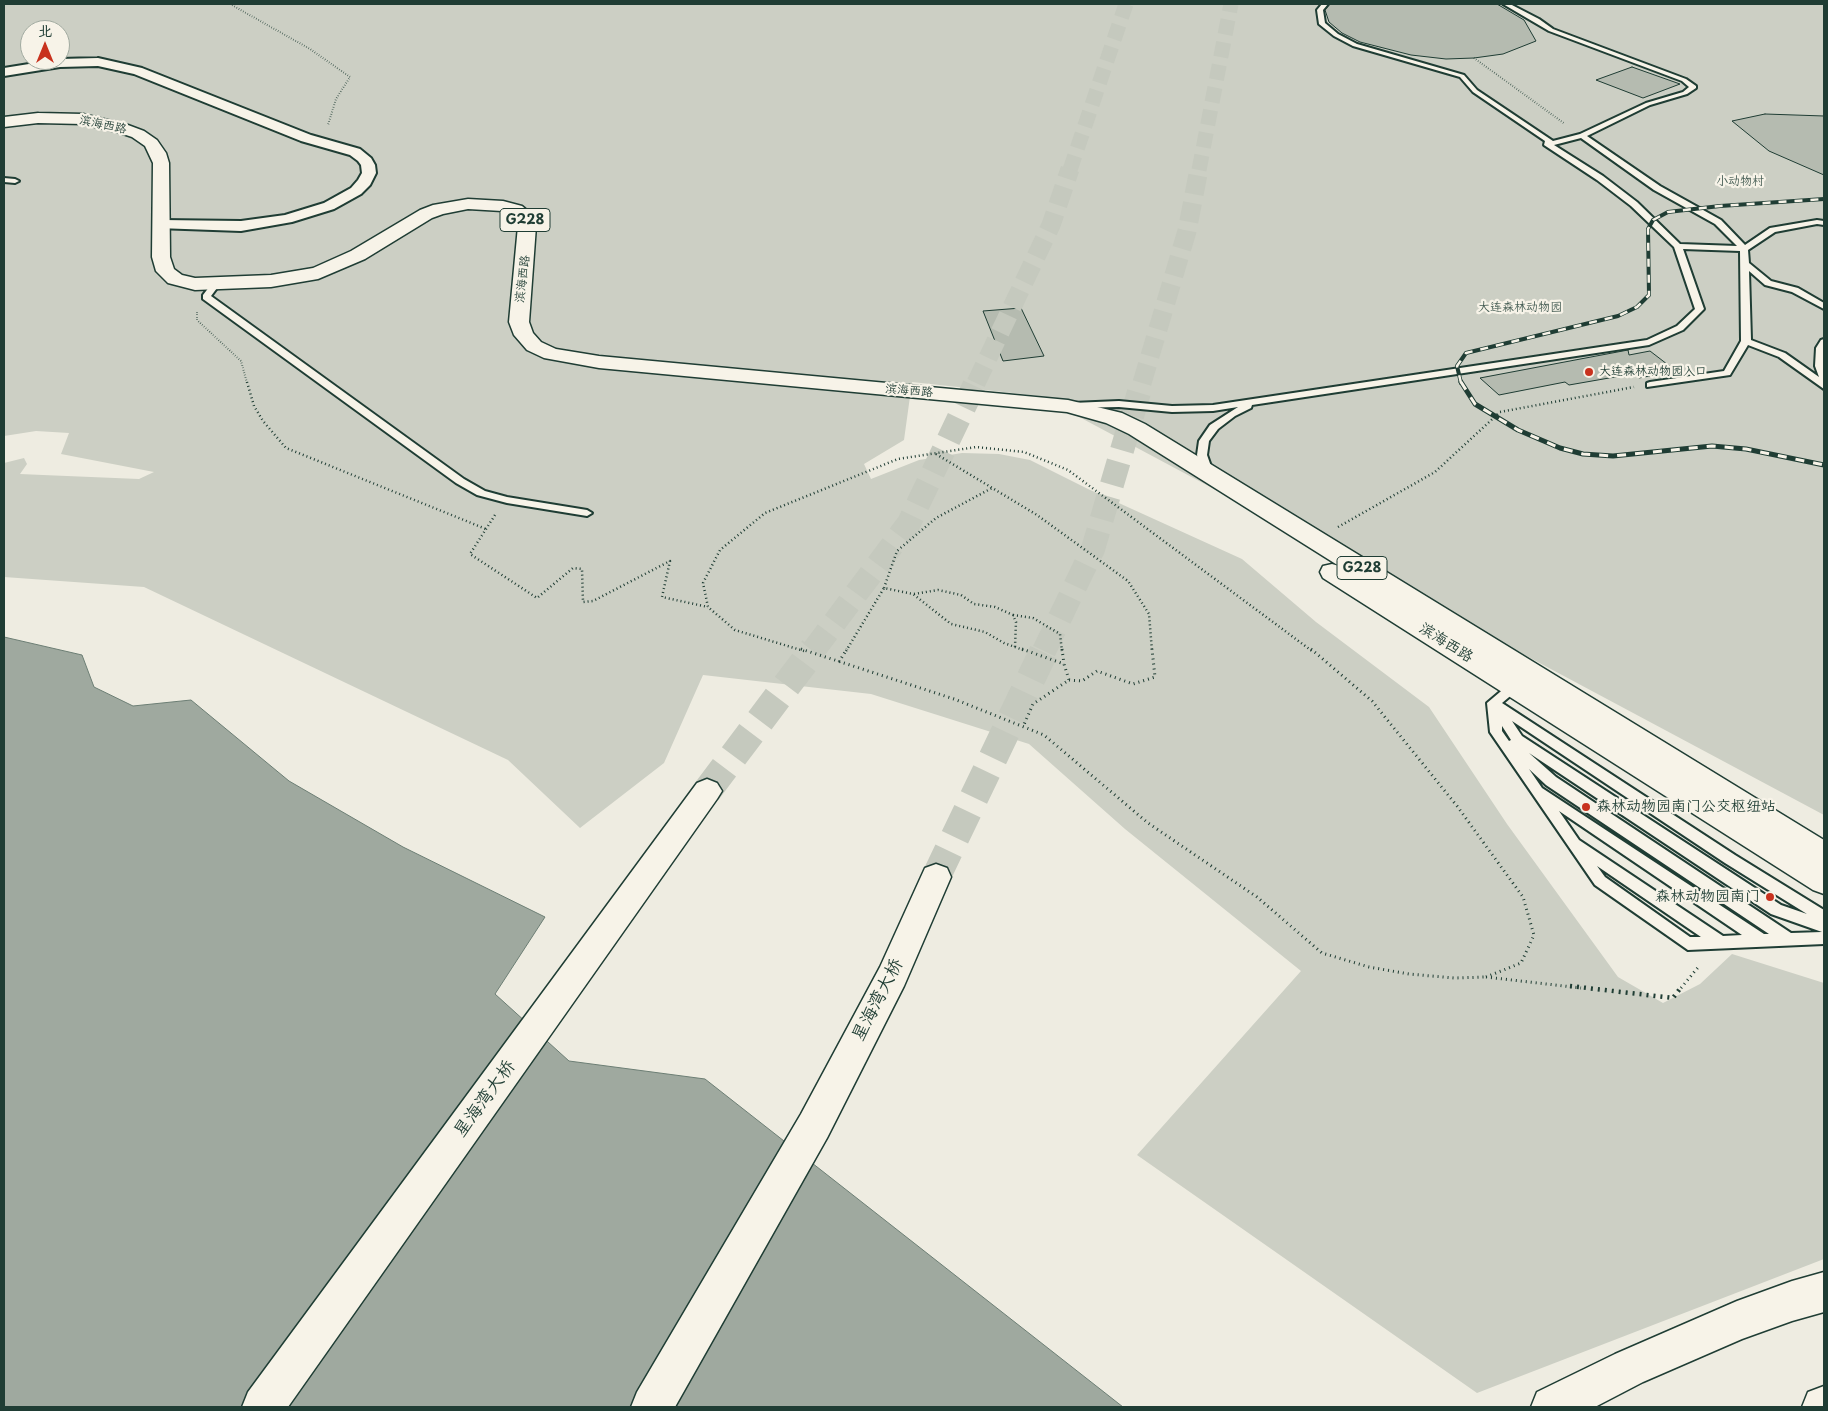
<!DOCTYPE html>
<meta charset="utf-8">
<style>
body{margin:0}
#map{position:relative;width:1828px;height:1411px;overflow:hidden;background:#eeece1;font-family:"Playpen Sans","LXGW WenKai TC",sans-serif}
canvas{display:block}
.frame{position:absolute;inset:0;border:5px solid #1f3d34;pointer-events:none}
.north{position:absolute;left:20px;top:20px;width:50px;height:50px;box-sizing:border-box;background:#f7f3e8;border:1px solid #a1aaa0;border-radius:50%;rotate:0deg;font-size:14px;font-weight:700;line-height:20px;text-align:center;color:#1f3d34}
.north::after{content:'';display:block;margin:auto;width:18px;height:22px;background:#c8321e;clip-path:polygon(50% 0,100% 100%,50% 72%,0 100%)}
</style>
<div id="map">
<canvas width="1828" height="1411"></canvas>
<div class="frame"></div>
<div class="north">北</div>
</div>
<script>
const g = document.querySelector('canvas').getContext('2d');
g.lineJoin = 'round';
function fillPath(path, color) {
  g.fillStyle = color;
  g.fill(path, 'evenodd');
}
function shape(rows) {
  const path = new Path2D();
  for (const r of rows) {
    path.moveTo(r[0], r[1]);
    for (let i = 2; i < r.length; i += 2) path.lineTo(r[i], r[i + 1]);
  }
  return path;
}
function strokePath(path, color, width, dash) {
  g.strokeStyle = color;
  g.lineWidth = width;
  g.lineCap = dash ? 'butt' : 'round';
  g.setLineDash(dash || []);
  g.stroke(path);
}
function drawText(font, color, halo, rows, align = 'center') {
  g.font = font + ' "Playpen Sans","LXGW WenKai TC",sans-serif';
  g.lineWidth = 4.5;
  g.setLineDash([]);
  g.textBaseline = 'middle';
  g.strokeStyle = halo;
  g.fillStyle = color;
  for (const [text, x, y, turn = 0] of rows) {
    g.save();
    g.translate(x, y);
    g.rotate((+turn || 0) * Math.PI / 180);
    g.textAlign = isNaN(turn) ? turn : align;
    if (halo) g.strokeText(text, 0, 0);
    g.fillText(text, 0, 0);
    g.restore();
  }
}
fillPath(shape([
 [4,4,1824,4,1824,815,1040,396,912,382,904,440,864,464,871,479,919,460,962,453,999,454,1030,460,1088,489,1242,559,1316,622,1429,707,1507,824,1618,977,1663,1003,1700,984,1732,954,1824,983,1824,1259,1477,1393,1137,1155,1301,971,1125,829,1029,744,871,694,703,675,664,763,580,828,508,760,144,587,4,577,4,463,24,458,27,464,20,474,43,475,139,479,154,472,61,454,69,433,36,431,4,436],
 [30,30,60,30,60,60,30,60]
]), '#cccfc4');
const water = shape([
 [4,637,82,655,94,687,133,706,191,700,289,781,403,847,545,917,495,994,569,1061,705,1079,1123,1407,4,1407,4,637]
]);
fillPath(water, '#9fa99f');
strokePath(water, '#6c7e74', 1);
const building = shape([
 [1330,4,1497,4,1524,20,1536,41,1503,54,1474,58,1446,59,1411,55,1360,42,1342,33,1329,22,1325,10,1330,4],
 [1632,67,1680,84,1643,98,1596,80,1632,67],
 [1765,114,1824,116,1824,175,1769,151,1732,121,1765,114],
 [1021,308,1044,356,1003,361,983,311,1021,308],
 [1628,350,1629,355,1650,351,1676,371,1639,378,1631,372,1632,374,1569,385,1565,382,1499,395,1480,378,1628,350]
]);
fillPath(building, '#b5bbb0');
strokePath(building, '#1f3d34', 1);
strokePath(shape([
 [1070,170,1126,4],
 [1199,170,1231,4]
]), '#c5c9be', 15, [15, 8]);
strokePath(shape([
 [976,383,1051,225,1070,169],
 [1142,383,1187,231,1199,169]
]), '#c5c9be', 19, [19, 9]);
strokePath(shape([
 [813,651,909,523,976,382],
 [1044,651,1093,549,1142,382]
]), '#c5c9be', 24, [24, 12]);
strokePath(shape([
 [707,791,814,649],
 [936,877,1045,649]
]), '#c5c9be', 29, [29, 15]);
const service = shape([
 [1322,4,1328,4,1323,10,1325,23,1338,34,1357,44,1464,75,1477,90,1553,141,1580,134,1646,103,1683,92,1689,87,1682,81,1549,31,1503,4,1510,4,1539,19,1553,29,1686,79,1696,86,1696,88,1687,94,1650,105,1587,136,1660,186,1721,220,1745,245,1770,228,1817,220,1824,221,1824,225,1817,224,1775,232,1748,250,1749,263,1771,281,1798,288,1824,303,1824,309,1792,292,1765,285,1749,271,1751,340,1785,353,1819,377,1815,366,1816,348,1821,340,1824,339,1824,389,1779,357,1748,345,1730,375,1647,387,1647,383,1650,382,1724,371,1741,341,1740,251,1683,249,1704,309,1683,330,1649,345,1252,405,1251,408,1235,416,1218,429,1209,441,1207,455,1213,472,1212,474,1208,475,1203,472,1197,455,1199,441,1210,425,1238,407,1213,411,1172,412,1119,407,1069,408,1067,406,1072,403,1119,401,1172,406,1213,405,1647,340,1677,326,1695,309,1674,247,1631,206,1597,180,1544,145,1545,141,1473,92,1460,77,1353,46,1334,36,1319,24,1317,10,1322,4],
 [1581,138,1654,190,1715,224,1737,246,1680,244,1637,202,1603,176,1554,145,1581,138],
 [4,178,15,179,19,181,15,183,4,182,4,178],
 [216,281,220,284,211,296,464,479,485,491,507,497,587,510,592,513,587,516,507,503,477,495,456,483,203,299,203,295,213,282,216,281],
 [1517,680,1521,681,1523,684,1521,687,1502,703,1735,855,1824,910,1824,944,1688,950,1595,885,1490,732,1487,703,1513,681,1517,680],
 [1512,721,1725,863,1807,914,1781,905,1522,736,1512,721],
 [1502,726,1511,740,1509,741,1502,731,1502,726],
 [1529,753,1771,914,1822,932,1791,933,1556,777,1529,753],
 [1529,769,1546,785,1769,934,1764,934,1542,788,1529,769],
 [1559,811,1742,935,1723,936,1579,840,1559,811],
 [1597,866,1701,937,1690,937,1605,877,1597,866]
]);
const minor = shape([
 [98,58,142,68,311,135,360,149,371,158,375,165,376,173,370,185,361,194,334,209,292,222,241,231,157,228,154,225,157,222,162,220,241,221,285,215,324,203,351,188,358,180,362,173,361,165,358,161,350,155,301,141,134,74,98,66,60,67,4,76,4,68,60,59,98,58]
]);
const trunk = shape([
 [38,113,83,114,128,125,144,131,157,140,166,153,169,163,170,257,174,269,182,275,195,278,271,275,313,268,351,251,420,210,433,205,468,199,503,201,522,206,529,212,536,226,529,322,533,333,541,342,556,349,599,356,1068,400,1122,413,1145,424,1824,840,1824,894,1813,890,1323,578,1320,572,1323,566,1332,564,1339,566,1129,434,1106,423,1067,412,599,368,544,358,527,350,514,335,509,322,518,226,515,218,510,214,502,211,468,209,443,214,432,218,365,259,318,279,271,287,195,290,168,283,156,271,152,257,153,163,145,146,132,137,117,132,83,124,38,123,4,127,4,117,38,113],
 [707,779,717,783,722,791,717,799,288,1407,242,1407,248,1392,697,783,707,779],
 [936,864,947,868,951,877,904,986,827,1138,675,1407,631,1407,637,1392,801,1114,880,967,925,868,936,864],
 [1824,1272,1824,1312,1792,1321,1742,1339,1643,1382,1595,1407,1531,1407,1537,1392,1615,1354,1737,1301,1792,1281,1824,1272],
 [1824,1386,1824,1407,1802,1407,1808,1392,1824,1386]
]);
strokePath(service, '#1f3d34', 4);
strokePath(minor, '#1f3d34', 4);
strokePath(trunk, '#1f3d34', 3);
strokePath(shape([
 [230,4,310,49,350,77,336,99,328,125],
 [1474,58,1565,124],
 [197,312,197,320,241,361,247,383]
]), '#1f3d34', 2, [0.5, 2]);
strokePath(shape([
 [247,382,254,406,263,421,286,448,486,529],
 [936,454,1037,515,1128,581,1149,614,1152,651],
 [495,515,470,554,537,598,573,568,582,569,583,602,593,601,670,561,662,597,708,607],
 [1338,527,1435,472,1500,412,1634,387],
 [884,588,897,551,936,518,992,488],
 [914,594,938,590,961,595,974,604,995,607,1013,615,1016,622,1015,647],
 [1013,615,1033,618,1060,634,1062,651],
 [804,651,735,630,708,607,703,583,720,550,765,513,898,459,976,447,1024,452,1068,470,1312,651],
 [846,651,884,588,913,594,951,624,985,632,1004,643,1026,651]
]), '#1f3d34', 2.5, [1, 3]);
strokePath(shape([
 [801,649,954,699,1044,735,1148,823,1257,897,1322,953,1369,967,1409,974,1454,978,1486,977],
 [1022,649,1064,664,1069,680,1033,704,1023,727],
 [1062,649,1064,664],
 [1311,649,1372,701,1457,806,1523,897,1534,935,1521,963,1486,977],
 [839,662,847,649],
 [1069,680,1082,681,1097,671,1133,684,1155,677,1152,649],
 [1486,977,1581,988],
 [1681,988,1700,965]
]), '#1f3d34', 3, [1, 4]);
strokePath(shape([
 [1570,986,1673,998,1682,986]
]), '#1f3d34', 4.5, [2, 5]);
fillPath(service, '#f7f3e8');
fillPath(minor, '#f7f3e8');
fillPath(trunk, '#f7f3e8');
const railFar1 = shape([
 [1461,383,1457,366,1466,353,1618,316,1637,307,1649,295,1648,229,1653,220,1668,212,1720,206,1824,199]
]);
const rail = shape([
 [1461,382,1475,404,1518,430,1560,448,1583,454,1613,456,1712,446,1746,449,1824,465]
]);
strokePath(railFar1, '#1f3d34', 4);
strokePath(rail, '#1f3d34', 5);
strokePath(railFar1, '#f7f3e8', 2.5, [8]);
strokePath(rail, '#f7f3e8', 3, [9]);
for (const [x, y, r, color] of [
 [1589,372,5,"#c8321e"],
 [1586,807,5,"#c8321e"],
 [1770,897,5,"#c8321e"]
]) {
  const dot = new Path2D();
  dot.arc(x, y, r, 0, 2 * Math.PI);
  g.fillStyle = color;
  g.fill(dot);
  strokePath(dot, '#f7f3e8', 2);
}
drawText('12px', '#1f3d34', '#f7f3e8', [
 ["滨海西路",103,125,12],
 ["滨海西路",523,279,-83],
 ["滨海西路",909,391,5]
]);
drawText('12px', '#425a51', '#f7f3e8', [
 ["小动物村",1740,182],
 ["大连森林动物园",1520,308]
]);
drawText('12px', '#1f3d34', '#f7f3e8', [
 ["大连森林动物园入口",1599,372]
], 'left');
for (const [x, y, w] of [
 [525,220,50],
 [1362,568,50]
]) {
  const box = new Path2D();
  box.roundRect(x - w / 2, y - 11.5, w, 23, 4);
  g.fillStyle = '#f7f3e8';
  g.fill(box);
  strokePath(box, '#1f3d34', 1);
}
drawText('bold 14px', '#1f3d34', null, [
 ["G228",525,220],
 ["G228",1362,568]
]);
drawText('15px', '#1f3d34', '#f7f3e8', [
 ["滨海西路",1446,643,32]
]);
drawText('15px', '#1f3d34', '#f7f3e8', [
 ["森林动物园南门公交枢纽站",1596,807],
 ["森林动物园南门",1760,897,"right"]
], 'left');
drawText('18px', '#1f3d34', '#f7f3e8', [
 ["星海湾大桥",878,1000,-63],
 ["星海湾大桥",485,1099,-54]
]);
</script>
